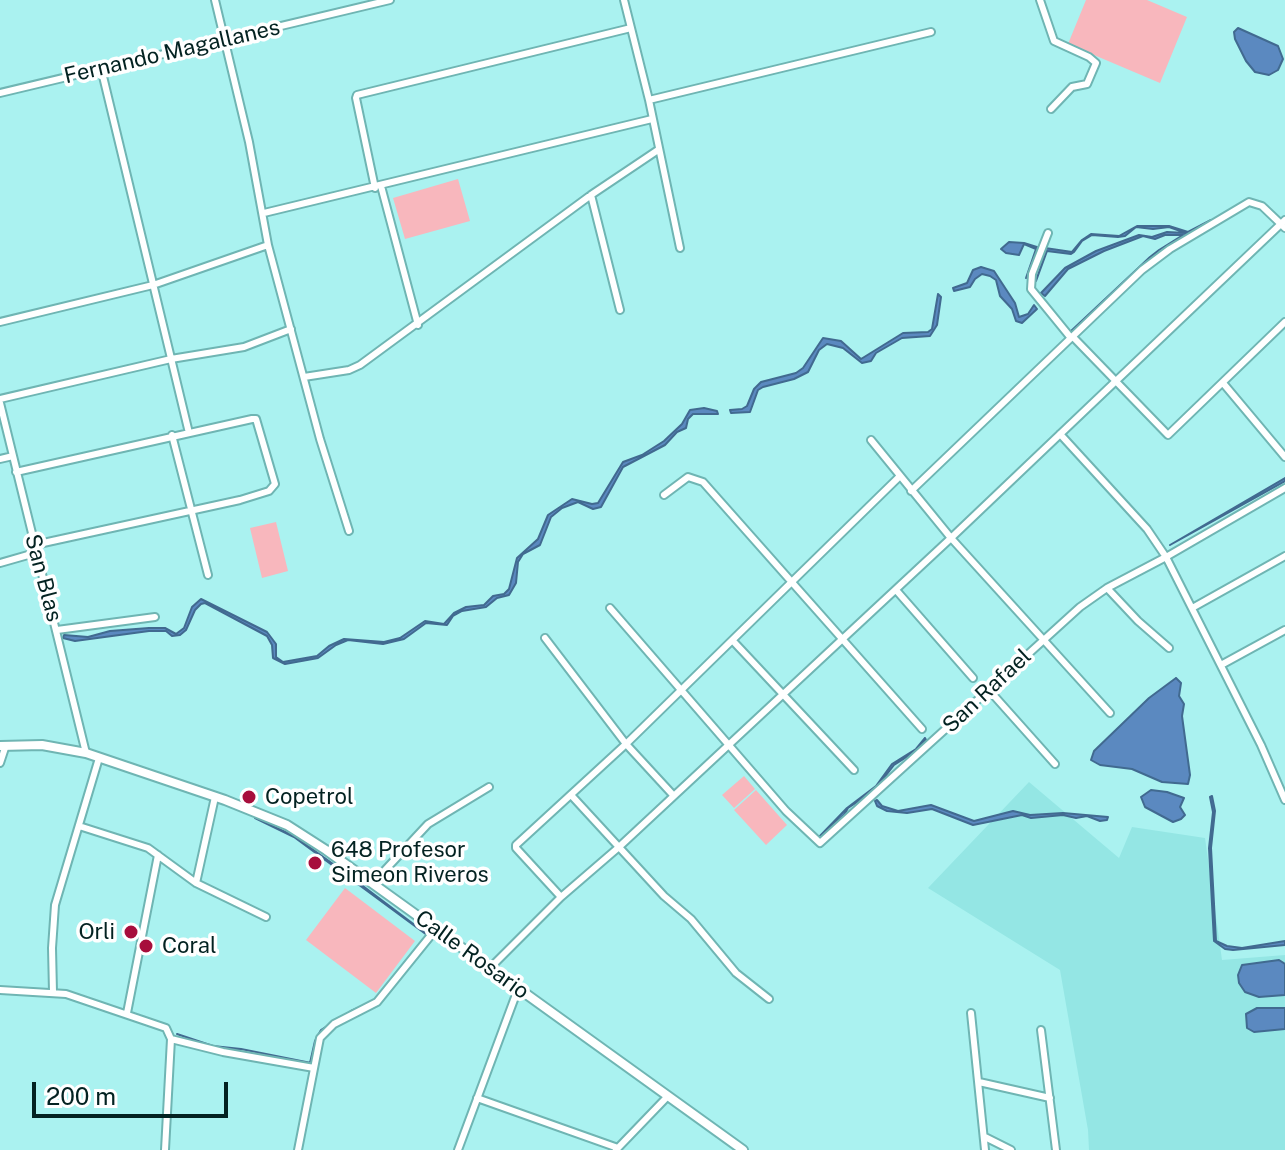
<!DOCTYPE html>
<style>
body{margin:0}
#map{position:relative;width:1285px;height:1150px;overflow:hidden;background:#aaf2f0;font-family:"Public Sans",sans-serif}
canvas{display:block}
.scale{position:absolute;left:32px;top:1082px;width:196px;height:36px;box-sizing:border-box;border:4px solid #032221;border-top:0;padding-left:10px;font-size:24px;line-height:28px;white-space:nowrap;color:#032221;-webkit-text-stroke:6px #fff;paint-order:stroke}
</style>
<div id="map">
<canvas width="1285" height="1150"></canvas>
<div class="scale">200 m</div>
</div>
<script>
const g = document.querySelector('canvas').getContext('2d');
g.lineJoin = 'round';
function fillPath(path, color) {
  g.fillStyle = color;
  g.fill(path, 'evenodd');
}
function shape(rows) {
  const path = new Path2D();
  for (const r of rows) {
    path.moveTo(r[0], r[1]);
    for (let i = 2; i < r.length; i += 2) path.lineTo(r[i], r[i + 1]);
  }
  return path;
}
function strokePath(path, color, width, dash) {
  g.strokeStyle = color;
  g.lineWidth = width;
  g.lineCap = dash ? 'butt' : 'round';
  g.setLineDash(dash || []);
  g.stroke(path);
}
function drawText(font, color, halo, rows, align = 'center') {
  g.font = font + ' "Public Sans",sans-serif';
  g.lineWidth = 7;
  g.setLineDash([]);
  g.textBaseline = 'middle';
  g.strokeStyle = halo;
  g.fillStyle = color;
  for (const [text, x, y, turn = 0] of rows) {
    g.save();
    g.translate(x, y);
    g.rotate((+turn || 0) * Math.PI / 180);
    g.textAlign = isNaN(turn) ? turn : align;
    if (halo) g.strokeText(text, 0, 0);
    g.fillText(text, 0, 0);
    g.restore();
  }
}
fillPath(shape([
 [1029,782,1119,858,1132,827,1205,838,1222,960,1285,955,1285,1150,1089,1150,1088,1130,1060,970,928,888]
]), '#94e6e4');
fillPath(shape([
 [1086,0,1147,0,1187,17,1160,83,1068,44],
 [458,179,470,221,405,239,393,198],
 [276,522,288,571,262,578,250,528],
 [744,776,755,789,734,808,722,795],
 [756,790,787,825,766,845,734,810],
 [345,888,415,941,376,993,306,940]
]), '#f8b7bd');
const water = shape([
 [1238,28,1278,46,1283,59,1278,70,1269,75,1255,72,1246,61,1235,39,1234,32,1238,28],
 [1211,220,1159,250,1070,332,1150,257,1159,250,1183,235,1165,235,1155,239,1143,236,1104,251,1068,269,1045,296,1041,293,1065,268,1096,251,1139,235,1152,237,1167,232,1186,233,1169,227,1153,229,1136,227,1125,236,1118,237,1092,235,1082,241,1074,252,1071,254,1047,251,1036,281,1046,251,1045,248,1072,252,1082,240,1091,234,1119,236,1137,226,1169,226,1188,232,1211,220],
 [1009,242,1024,243,1040,248,1026,278,1036,249,1024,244,1019,255,1006,253,1001,249,1009,242],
 [981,267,994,271,1015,303,1019,317,1028,314,1034,305,1037,309,1022,323,1016,321,1012,309,1000,296,996,280,990,276,982,274,975,279,970,287,954,291,953,288,967,283,973,270,981,267],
 [938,294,941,297,937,325,930,336,902,338,876,353,871,361,862,363,843,348,827,344,819,350,808,372,794,379,763,387,758,390,750,412,731,413,730,410,742,409,747,406,754,389,761,382,796,373,803,368,823,338,841,341,861,359,903,333,928,332,932,329,938,294],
 [704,408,717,411,718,414,693,414,688,419,686,428,677,432,665,445,623,467,601,507,593,509,578,502,562,508,551,517,540,545,523,554,518,562,516,583,509,595,497,598,486,607,462,611,453,616,447,625,426,623,404,639,383,644,348,640,336,645,318,658,285,664,273,658,272,645,267,636,205,603,201,604,195,610,186,630,180,635,172,636,166,631,149,631,75,641,63,638,64,635,88,637,110,631,149,628,165,628,176,634,184,628,192,607,201,599,267,632,276,644,276,657,283,662,317,656,329,646,344,639,384,642,400,638,425,621,444,624,454,613,466,607,484,605,493,596,504,594,509,589,517,558,538,539,548,515,572,499,592,504,598,503,623,462,642,455,664,441,682,424,690,410,704,408],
 [1285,478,1285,481,1170,545,1285,478],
 [1176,678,1181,683,1179,696,1184,704,1182,716,1190,775,1188,784,1162,782,1132,769,1100,765,1091,760,1094,751,1149,698,1176,678],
 [925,738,926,740,913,753,894,765,874,791,848,808,844,815,819,837,847,808,876,786,892,764,916,749,925,738],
 [1151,790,1167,792,1184,798,1180,807,1185,815,1181,819,1173,822,1145,807,1141,797,1151,790],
 [1212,796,1215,811,1211,848,1216,941,1227,946,1242,948,1285,941,1285,945,1233,950,1225,949,1214,941,1209,848,1213,812,1210,797,1212,796],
 [877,800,882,806,898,811,931,805,974,821,1013,811,1030,815,1063,813,1108,817,1107,820,1100,821,1087,816,1076,818,1063,815,1031,818,1022,815,973,825,932,809,907,813,887,811,877,806,875,801,877,800],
 [255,818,294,836,347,874,428,935,377,1000,351,1011,322,1031,315,1041,311,1063,241,1049,230,1049,212,1046,177,1034,213,1046,241,1049,310,1063,315,1041,321,1030,351,1011,376,1000,427,935,294,837,255,818],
 [1279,960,1285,964,1285,995,1259,997,1245,992,1239,983,1238,975,1242,965,1279,960],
 [1257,1008,1285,1008,1285,1029,1254,1032,1247,1028,1246,1014,1257,1008]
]);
fillPath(water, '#5b89c0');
strokePath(water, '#416a90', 2);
const minor = shape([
 [215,0,249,142,268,245,320,439,349,531],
 [624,0,649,100,680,248],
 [1040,0,1054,41,1089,57,1096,63,1087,84,1072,87,1051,109],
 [101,68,189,433],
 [0,93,390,0],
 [649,100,931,32],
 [381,186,418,325],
 [375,188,356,98,357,95,631,28],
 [591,195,620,310],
 [264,213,652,119],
 [1048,233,1032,274,1031,289,1071,338],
 [0,322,153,285,268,245],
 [1073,337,1168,435,1285,322],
 [304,377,349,370,360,365,591,195,658,150],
 [1223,383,1285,457],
 [0,399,171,359,244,347,291,329],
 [0,403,86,753],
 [1060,434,1147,529,1166,557,1261,745,1285,800],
 [172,435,208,575],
 [871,440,951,538,1110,713],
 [0,459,13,456],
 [16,472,252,419,256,419,275,484,269,491,240,500,34,545],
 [911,491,1142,270,1170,249,1249,202,1262,206,1285,228],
 [664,495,688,477,703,482,922,729],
 [0,563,35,553],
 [1107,588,1138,621,1169,648],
 [896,590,973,678],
 [1194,607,1285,556],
 [610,608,786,811,820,843,1080,607,1107,588,1166,557,1285,488],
 [57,630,155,617],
 [545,638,626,744,673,795],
 [733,641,854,770],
 [1221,665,1285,630],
 [989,690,1055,764],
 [0,763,6,745],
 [571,795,664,896,691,919,736,973,769,999],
 [79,826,148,848,196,883,266,917],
 [196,883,215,797],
 [373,883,428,824,489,787],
 [561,897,516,848,516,845,626,744,899,477],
 [490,968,561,897,619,847,951,538,1285,220],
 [0,990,66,994,166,1028,171,1039,165,1150],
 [53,992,52,948,55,905,99,758],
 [127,1013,158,855],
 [971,1013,985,1150],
 [1041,1030,1056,1150],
 [171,1039,223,1052,314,1068],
 [979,1082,1050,1098],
 [477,1098,618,1148],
 [985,1137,1011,1150],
 [298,1150,320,1038,334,1024,377,1002,436,929],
 [458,1150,518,989],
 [616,1150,668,1096]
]);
const major = shape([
 [0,746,42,745,86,753,225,800,287,825,326,850,743,1150]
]);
strokePath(minor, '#6fb5b3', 10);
strokePath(major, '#6fb5b3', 12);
strokePath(minor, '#fff', 6);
strokePath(major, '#fff', 8);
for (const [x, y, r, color] of [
 [249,797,8,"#a70e3c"],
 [315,863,8,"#a70e3c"],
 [131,932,8,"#a70e3c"],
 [146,946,8,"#a70e3c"]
]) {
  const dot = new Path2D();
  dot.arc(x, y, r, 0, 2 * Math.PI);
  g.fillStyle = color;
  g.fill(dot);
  strokePath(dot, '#fff', 3);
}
drawText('22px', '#032221', '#fff', [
 ["Fernando Magallanes",172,52,-13],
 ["San Blas",43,578,75],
 ["San Rafael",987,691,-43],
 ["Calle Rosario",472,955,36]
]);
drawText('22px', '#032221', '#fff', [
 ["Copetrol",265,797],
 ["648 Profesor",331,850],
 ["Simeon Riveros",331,875],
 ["Orli",115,932,"right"],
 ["Coral",162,946]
], 'left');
</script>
